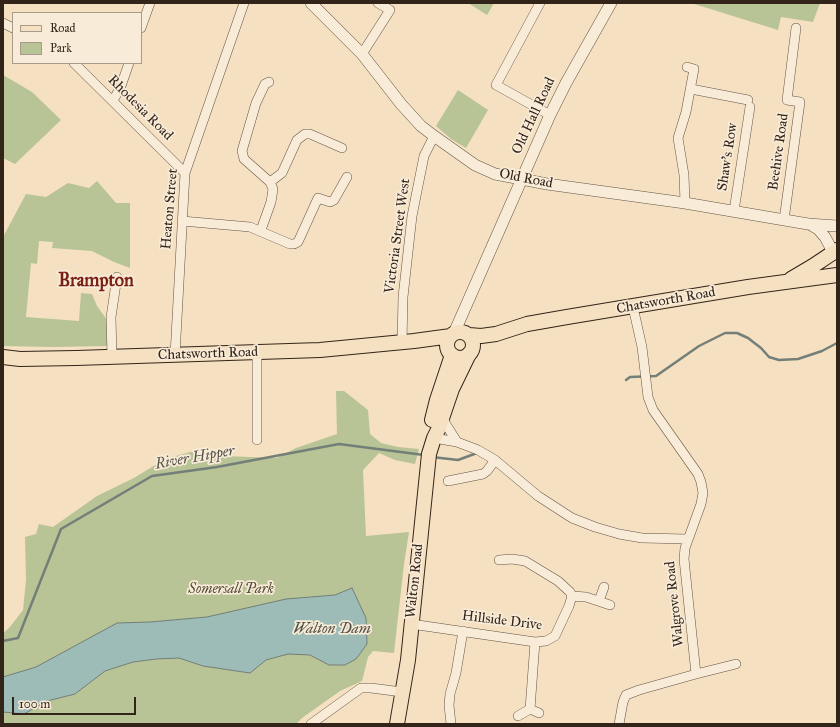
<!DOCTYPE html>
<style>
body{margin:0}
#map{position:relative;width:840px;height:727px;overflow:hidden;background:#f5e0c1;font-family:"IM FELL Great Primer",serif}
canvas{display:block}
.frame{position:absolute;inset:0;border:4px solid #33241a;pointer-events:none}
.legend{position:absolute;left:12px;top:12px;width:130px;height:52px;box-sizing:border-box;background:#f8ebd7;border:1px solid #a99b8b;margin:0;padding:5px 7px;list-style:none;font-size:12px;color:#33241a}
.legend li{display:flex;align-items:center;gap:8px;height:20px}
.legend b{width:20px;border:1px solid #a99b8b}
.scale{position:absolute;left:12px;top:697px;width:124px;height:18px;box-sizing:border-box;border:2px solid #33241a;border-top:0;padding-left:5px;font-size:12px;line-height:14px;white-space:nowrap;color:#33241a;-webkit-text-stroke:3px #f8ebd7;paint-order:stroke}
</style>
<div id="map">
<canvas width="840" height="727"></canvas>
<div class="frame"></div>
<ul class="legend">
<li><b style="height:5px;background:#f5e0c1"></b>Road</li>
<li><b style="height:11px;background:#b8c396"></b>Park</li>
</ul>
<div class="scale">100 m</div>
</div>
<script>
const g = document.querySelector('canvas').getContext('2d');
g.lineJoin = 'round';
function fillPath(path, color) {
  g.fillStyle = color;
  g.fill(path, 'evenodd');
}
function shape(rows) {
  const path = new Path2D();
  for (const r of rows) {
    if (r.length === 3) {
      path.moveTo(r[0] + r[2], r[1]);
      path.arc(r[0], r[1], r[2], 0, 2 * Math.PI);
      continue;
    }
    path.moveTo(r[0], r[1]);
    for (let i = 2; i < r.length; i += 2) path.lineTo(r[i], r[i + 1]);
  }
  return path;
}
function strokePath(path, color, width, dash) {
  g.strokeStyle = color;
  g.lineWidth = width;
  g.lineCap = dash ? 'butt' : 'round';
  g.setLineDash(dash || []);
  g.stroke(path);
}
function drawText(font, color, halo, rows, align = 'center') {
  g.font = font + ' "IM FELL Great Primer",serif';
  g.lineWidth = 3.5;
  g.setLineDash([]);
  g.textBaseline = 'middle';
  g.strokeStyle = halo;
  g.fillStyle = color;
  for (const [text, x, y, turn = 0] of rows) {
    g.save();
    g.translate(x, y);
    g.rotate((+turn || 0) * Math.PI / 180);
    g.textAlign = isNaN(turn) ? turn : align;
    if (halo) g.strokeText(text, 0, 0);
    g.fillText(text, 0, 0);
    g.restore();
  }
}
fillPath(shape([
 [468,3,494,3,487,15],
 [691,3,820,3,813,22,781,17,778,30],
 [3,75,32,92,61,120,15,164,3,158],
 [458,90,488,110,466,148,451,139,436,126],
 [97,181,116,203,130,203,130,268,114,262,92,251,52,248,53,242,39,241,37,264,31,263,26,317,79,321,81,293,92,294,97,306,110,324,108,346,51,347,3,346,3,237,26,194,46,197,68,183,89,188],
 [336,391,344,391,368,410,370,434,381,443,398,447,419,449,415,464,395,460,379,453,363,470,366,536,409,532,404,564,394,653,373,651,368,657,362,681,340,691,302,718,296,724,3,724,3,633,9,628,23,610,26,580,25,537,36,534,39,524,53,527,97,496,134,478,165,459,194,451,200,458,222,456,277,458,296,448,337,434]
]), '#b8c396');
const water = shape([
 [352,588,366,618,367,644,356,659,345,665,329,665,310,655,288,654,266,660,250,673,203,666,179,658,156,659,133,662,105,671,75,694,47,701,24,714,3,712,3,677,36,667,117,623,150,622,207,617,286,599,335,595,352,588]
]);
fillPath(water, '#9dbcb7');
strokePath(water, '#737f78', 1);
strokePath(shape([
 [626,380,630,377,656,376,699,346,725,333,737,333,748,338,761,348,769,357,779,360,798,359,822,351,837,343],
 [432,457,458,460,477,453],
 [3,641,18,638,61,529,152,476,217,467,339,444,424,455]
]), '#737f78', 2.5);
const minor = shape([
 [540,3,496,85,550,115],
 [3,23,13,28],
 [141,28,150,3],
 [362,54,390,10,378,3],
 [74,63,185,173],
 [691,89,748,100],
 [113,101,121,86,129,63],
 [270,182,282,173,297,140,305,134,310,134,342,148],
 [685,203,684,175,678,138,686,112,694,69,687,67],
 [734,211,750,107],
 [784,220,800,102,787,100,796,28],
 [182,221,250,227,290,244,294,244,298,242,318,198,330,202,334,200,347,177],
 [261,230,271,202,273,189,270,182,244,159,242,151,256,103,265,84,269,82],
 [402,342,403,297,412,216,424,156,434,136],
 [257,352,257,440],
 [175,355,185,173,244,3],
 [112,357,111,317,117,277],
 [444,415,445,423,457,442],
 [434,438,457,442,478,450,495,460,538,496,572,518,595,527,619,534,642,538,687,539],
 [448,481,483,474,487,471,495,460],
 [572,596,586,597,610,605],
 [599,601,604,587],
 [411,624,535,642,546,641,555,636,569,606,572,596,570,592,558,581,525,561,512,559,499,560],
 [696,674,736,664],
 [530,709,535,642],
 [518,716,530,709,539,713],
 [311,724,361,688,371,688,402,692],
 [451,724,449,705,450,694,456,673,463,631],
 [619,724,623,702,626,695,639,690,696,674,684,559,685,548,701,504,703,493,701,482,698,474,653,410,648,397,642,347,633,307]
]);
const tertiary = shape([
 [311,3,362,54,401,104,421,126,434,136,475,165,495,174,547,184,685,203,808,224,837,226],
 [809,224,818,229,825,237,833,252],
 [454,333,550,115,566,83,611,3]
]);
const primary = shape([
 [432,420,437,400,452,355],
 [397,724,408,660,429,454,434,438,438,430,452,389,469,354]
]);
const trunk = shape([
 [791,279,813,266,837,250],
 [460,345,13],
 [469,335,481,336,496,334,527,324,567,317,748,287,837,275],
 [3,357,20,359,76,358,320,350,414,341,451,336]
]);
strokePath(minor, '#645344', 10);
strokePath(tertiary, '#645344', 12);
strokePath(primary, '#33241a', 16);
strokePath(trunk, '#33241a', 16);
strokePath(minor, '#f8ebd7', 9);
strokePath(tertiary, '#f8ebd7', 11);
strokePath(primary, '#f5e0c1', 14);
strokePath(trunk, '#f5e0c1', 14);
drawText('14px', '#33241a', '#f8ebd7', [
 ["Rhodesia Road",140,108,45],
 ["Old Hall Road",534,116,-65],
 ["Beehive Road",779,152,-82],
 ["Shaw's Row",728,157,-81],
 ["Old Road",526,179,11],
 ["Heaton Street",170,209,-85],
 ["Victoria Street West",398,236,-82],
 ["Chatsworth Road",666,301,-10],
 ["Chatsworth Road",208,354,-2],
 ["Walton Road",415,581,-84],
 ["Walgrove Road",675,604,-96],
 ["Hillside Drive",502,621,7]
]);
drawText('italic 14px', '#544c39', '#f8ebd7', [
 ["Somersall Park",231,590]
]);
drawText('italic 15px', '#535249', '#f8ebd7', [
 ["River Hipper",195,458,-10],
 ["Walton Dam",332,629]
]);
drawText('bold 18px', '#7a1f14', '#f8ebd7', [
 ["Brampton",96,282]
]);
</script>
